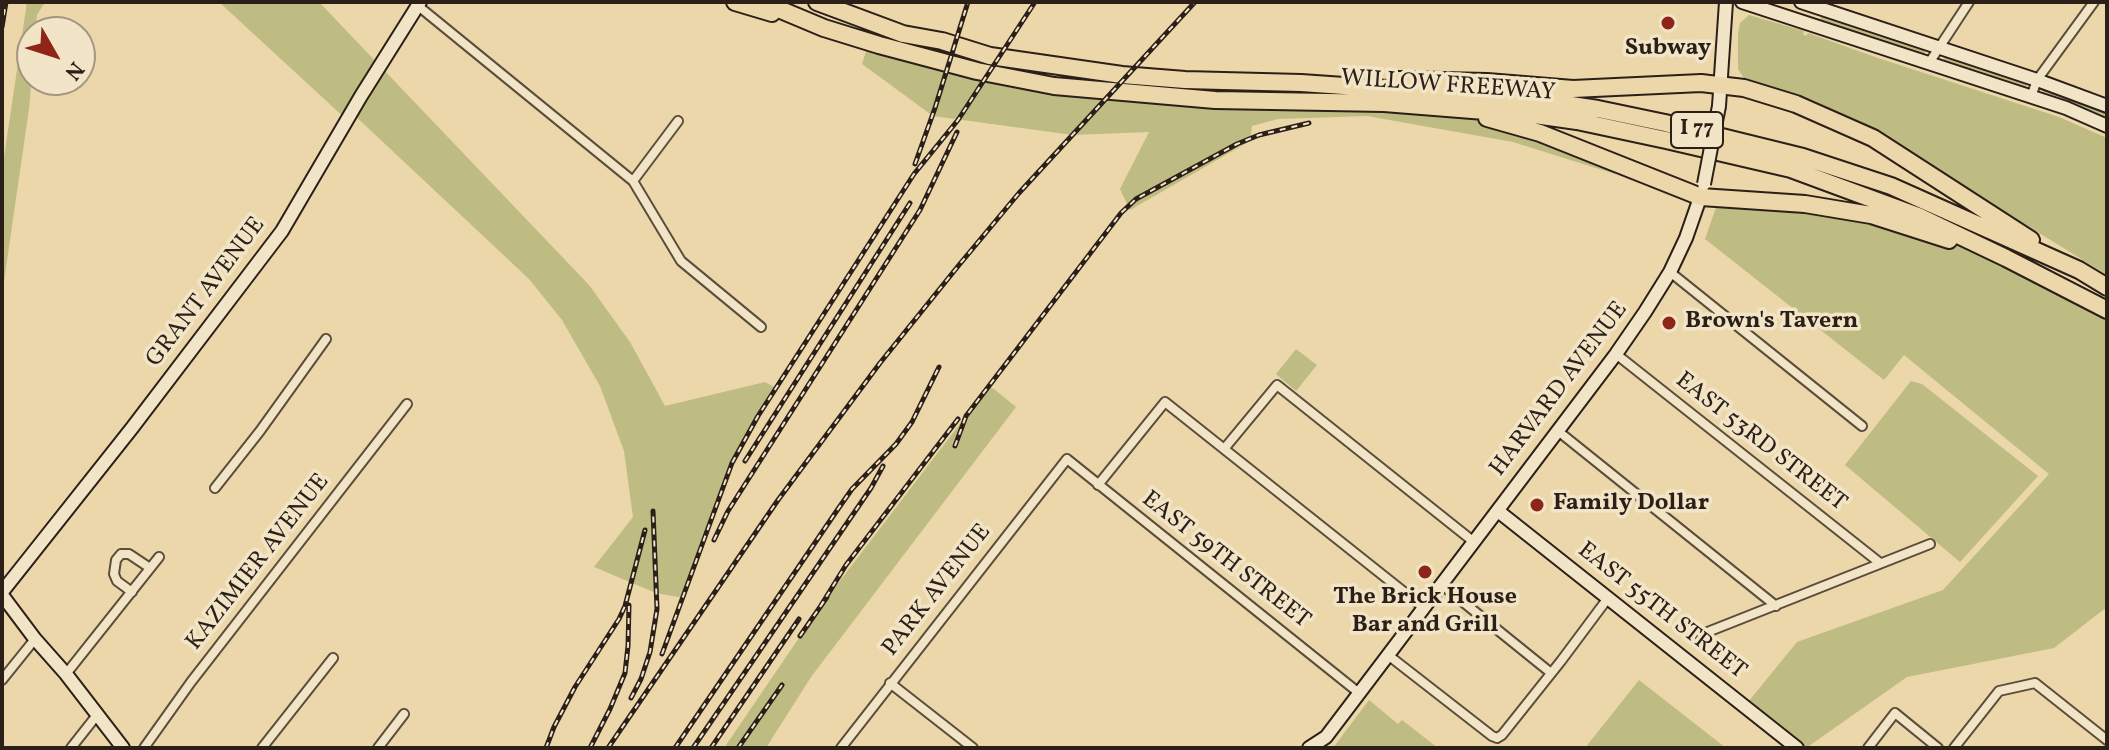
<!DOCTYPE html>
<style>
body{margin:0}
#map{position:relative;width:2109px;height:750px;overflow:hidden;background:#ebd7a9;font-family:Vollkorn,serif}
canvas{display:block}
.frame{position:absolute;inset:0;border:4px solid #2b1f18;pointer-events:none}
.north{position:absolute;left:16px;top:16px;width:80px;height:80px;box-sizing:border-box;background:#f2e5c7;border:2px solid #a29681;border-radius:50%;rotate:129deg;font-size:22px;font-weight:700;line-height:32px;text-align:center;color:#2b1f18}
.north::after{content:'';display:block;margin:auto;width:28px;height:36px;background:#8f2418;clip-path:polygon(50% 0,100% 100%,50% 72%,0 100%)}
</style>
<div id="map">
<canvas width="2109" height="750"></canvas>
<div class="frame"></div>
<div class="north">N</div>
</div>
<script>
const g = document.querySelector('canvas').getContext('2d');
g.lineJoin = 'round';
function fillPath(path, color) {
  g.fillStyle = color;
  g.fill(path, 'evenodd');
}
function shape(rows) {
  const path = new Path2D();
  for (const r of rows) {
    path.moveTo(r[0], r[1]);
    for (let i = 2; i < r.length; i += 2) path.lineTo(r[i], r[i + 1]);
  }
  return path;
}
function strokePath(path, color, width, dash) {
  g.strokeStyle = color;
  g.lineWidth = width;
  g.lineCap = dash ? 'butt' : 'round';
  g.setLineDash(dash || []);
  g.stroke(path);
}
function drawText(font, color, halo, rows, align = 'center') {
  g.font = font + ' Vollkorn,serif';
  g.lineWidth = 7;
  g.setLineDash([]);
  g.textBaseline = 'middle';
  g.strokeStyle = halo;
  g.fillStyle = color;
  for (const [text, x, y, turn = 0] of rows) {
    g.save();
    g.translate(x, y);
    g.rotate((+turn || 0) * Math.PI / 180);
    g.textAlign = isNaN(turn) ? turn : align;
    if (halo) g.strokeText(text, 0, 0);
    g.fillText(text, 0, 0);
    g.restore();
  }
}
fillPath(shape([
 [27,2,45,2,37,15,35,32,32,32,32,74,29,109,3,288,2,171],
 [219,2,319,2,589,285,630,342,665,406,765,382,776,388,732,463,684,598,656,593,594,567,633,517,624,451,600,386,562,320,529,279,352,113,347,120],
 [1749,15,1804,31,1803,34,1806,36,1808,33,1878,58,2059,117,2107,138,2107,275,1881,135,1813,100,1744,78,1738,69,1738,34,1740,23],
 [1824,15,1923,47,1925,53,1923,56,1820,22,1821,17],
 [869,42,1054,86,1451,108,1619,164,1615,174,1513,142,1367,116,1278,119,1252,126,1250,141,1130,210,1120,189,1149,132,1073,135,933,116,862,64],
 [1947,55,2025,81,2027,86,2024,89,1945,64,1943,60],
 [2044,88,2107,111,2107,120,2043,96,2042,92],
 [1719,199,1871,215,2006,258,2107,310,2107,607,2054,648,1907,677,1806,748,1797,748,1744,707,1797,642,1943,590,2049,474,1904,355,1884,380,1705,239],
 [1296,349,1317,365,1296,391,1276,374],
 [1911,381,1922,384,2038,476,1960,562,1845,465],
 [988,387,994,389,1016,407,811,677,766,748,724,748,820,607],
 [1639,680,1726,748,1585,748],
 [1369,700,1398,724,1402,720,1438,748,1333,748]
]), '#bebc83');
const street = shape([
 [417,5,633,181],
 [1929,63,1969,2],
 [2031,97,2037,80,2094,2],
 [678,121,633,181,681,261,761,327],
 [1670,272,1862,426],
 [1616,354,1880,563],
 [1558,431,1776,606],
 [1224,449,1277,385,1474,542],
 [1098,485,1165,402,1424,608],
 [215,488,260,431,326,339],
 [1442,585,1551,673],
 [132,592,117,581,114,574,116,560,121,554,129,554,150,568],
 [1701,639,1705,633,1930,544],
 [1388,655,1492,736,1497,738,1502,735,1561,661,1608,598],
 [66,674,159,557],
 [2,680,35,639],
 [890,683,973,748],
 [71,748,97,715],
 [144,748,191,682,407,404],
 [262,748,333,658],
 [378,748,404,714],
 [841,748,1067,459,1359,693],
 [1868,748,1895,713,1938,748],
 [1954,748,1999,691,2035,683,2107,740]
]);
const secondary = shape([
 [1742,2,2066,108,2107,126],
 [1801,2,2037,80,2107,106],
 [1719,106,1726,2],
 [1498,511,1797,748],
 [2,592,132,428,282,231,361,96,420,2],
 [2,595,35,639,66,674,123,748],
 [1309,748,1326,737,1616,354,1645,312,1670,272,1686,238,1702,192]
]);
const highway = shape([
 [735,2,772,13],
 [762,2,824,28,879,45,977,71,1054,86,1215,100,1384,103,1535,115,1577,121,1666,140,1791,169,1918,216,2006,258,2107,310],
 [817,2,903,34,942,41,990,56,1122,75,1185,80,1301,83,1531,99,1598,109,1665,123,1803,157,1891,186,2079,270,2107,287],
 [1398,80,1487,82,1573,89,1701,83,1744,88,1796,104,1873,138,2031,240],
 [1487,118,1540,133,1701,197,1805,204,1871,215,1949,240]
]);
strokePath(street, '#5b4d3c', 12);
strokePath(secondary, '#2b1f18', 16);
strokePath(highway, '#2b1f18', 20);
strokePath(street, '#f2e5c7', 8);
strokePath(secondary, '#f2e5c7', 12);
strokePath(highway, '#ebd7a9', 16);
const rail = shape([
 [2,27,6,2],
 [915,164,935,108,968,2],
 [955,446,966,416,1121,213,1136,199,1237,144,1259,135,1309,123],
 [745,461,910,203],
 [714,540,728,511,920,210,957,132],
 [820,607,846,565,958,419],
 [800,636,827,597],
 [662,654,732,463,758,416,914,174,958,120,1035,2],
 [631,698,641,679,650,652,657,609,653,511],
 [546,748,554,727,575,687,619,619,625,606,645,530],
 [590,748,610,709,625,673,628,646,629,605],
 [608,748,778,500,880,363,959,265,1019,193,1195,2],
 [675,748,838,509,852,489,896,444,912,422,939,367],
 [693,748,871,488,883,466],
 [711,748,799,619],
 [738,748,782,685]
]);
strokePath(rail, '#2b1f18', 5);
strokePath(rail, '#f2e5c7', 2, [6]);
const secondaryBridge = shape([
 [1704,184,1719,106]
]);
strokePath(secondaryBridge, '#2b1f18', 16, []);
strokePath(secondaryBridge, '#f2e5c7', 12);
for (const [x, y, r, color] of [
 [1668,23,8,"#8f2418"],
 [1669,323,8,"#8f2418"],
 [1537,505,8,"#8f2418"],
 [1425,572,8,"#8f2418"]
]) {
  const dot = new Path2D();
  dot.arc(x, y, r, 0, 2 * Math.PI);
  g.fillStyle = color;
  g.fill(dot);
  strokePath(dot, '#f2e5c7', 3);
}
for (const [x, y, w] of [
 [1697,130,52]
]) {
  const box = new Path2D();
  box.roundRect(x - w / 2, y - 18, w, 36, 6);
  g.fillStyle = '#f2e5c7';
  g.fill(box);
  strokePath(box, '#2b1f18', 2);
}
drawText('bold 22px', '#2b1f18', null, [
 ["I 77",1697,130]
]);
drawText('bold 24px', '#2b1f18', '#f2e5c7', [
 ["Subway",1668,50],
 ["Brown's Tavern",1685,323,"left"],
 ["Family Dollar",1553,505,"left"],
 ["The Brick House",1425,599],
 ["Bar and Grill",1425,627]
]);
drawText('24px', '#2b1f18', '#f2e5c7', [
 ["WILLOW FREEWAY",1448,87,4],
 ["GRANT AVENUE",207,293,-53],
 ["HARVARD AVENUE",1560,390,-53],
 ["EAST 53RD STREET",1760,443,38],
 ["EAST 59TH STREET",1225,561,38],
 ["KAZIMIER AVENUE",259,563,-52],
 ["PARK AVENUE",938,591,-52],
 ["EAST 55TH STREET",1661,612,38]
]);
</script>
